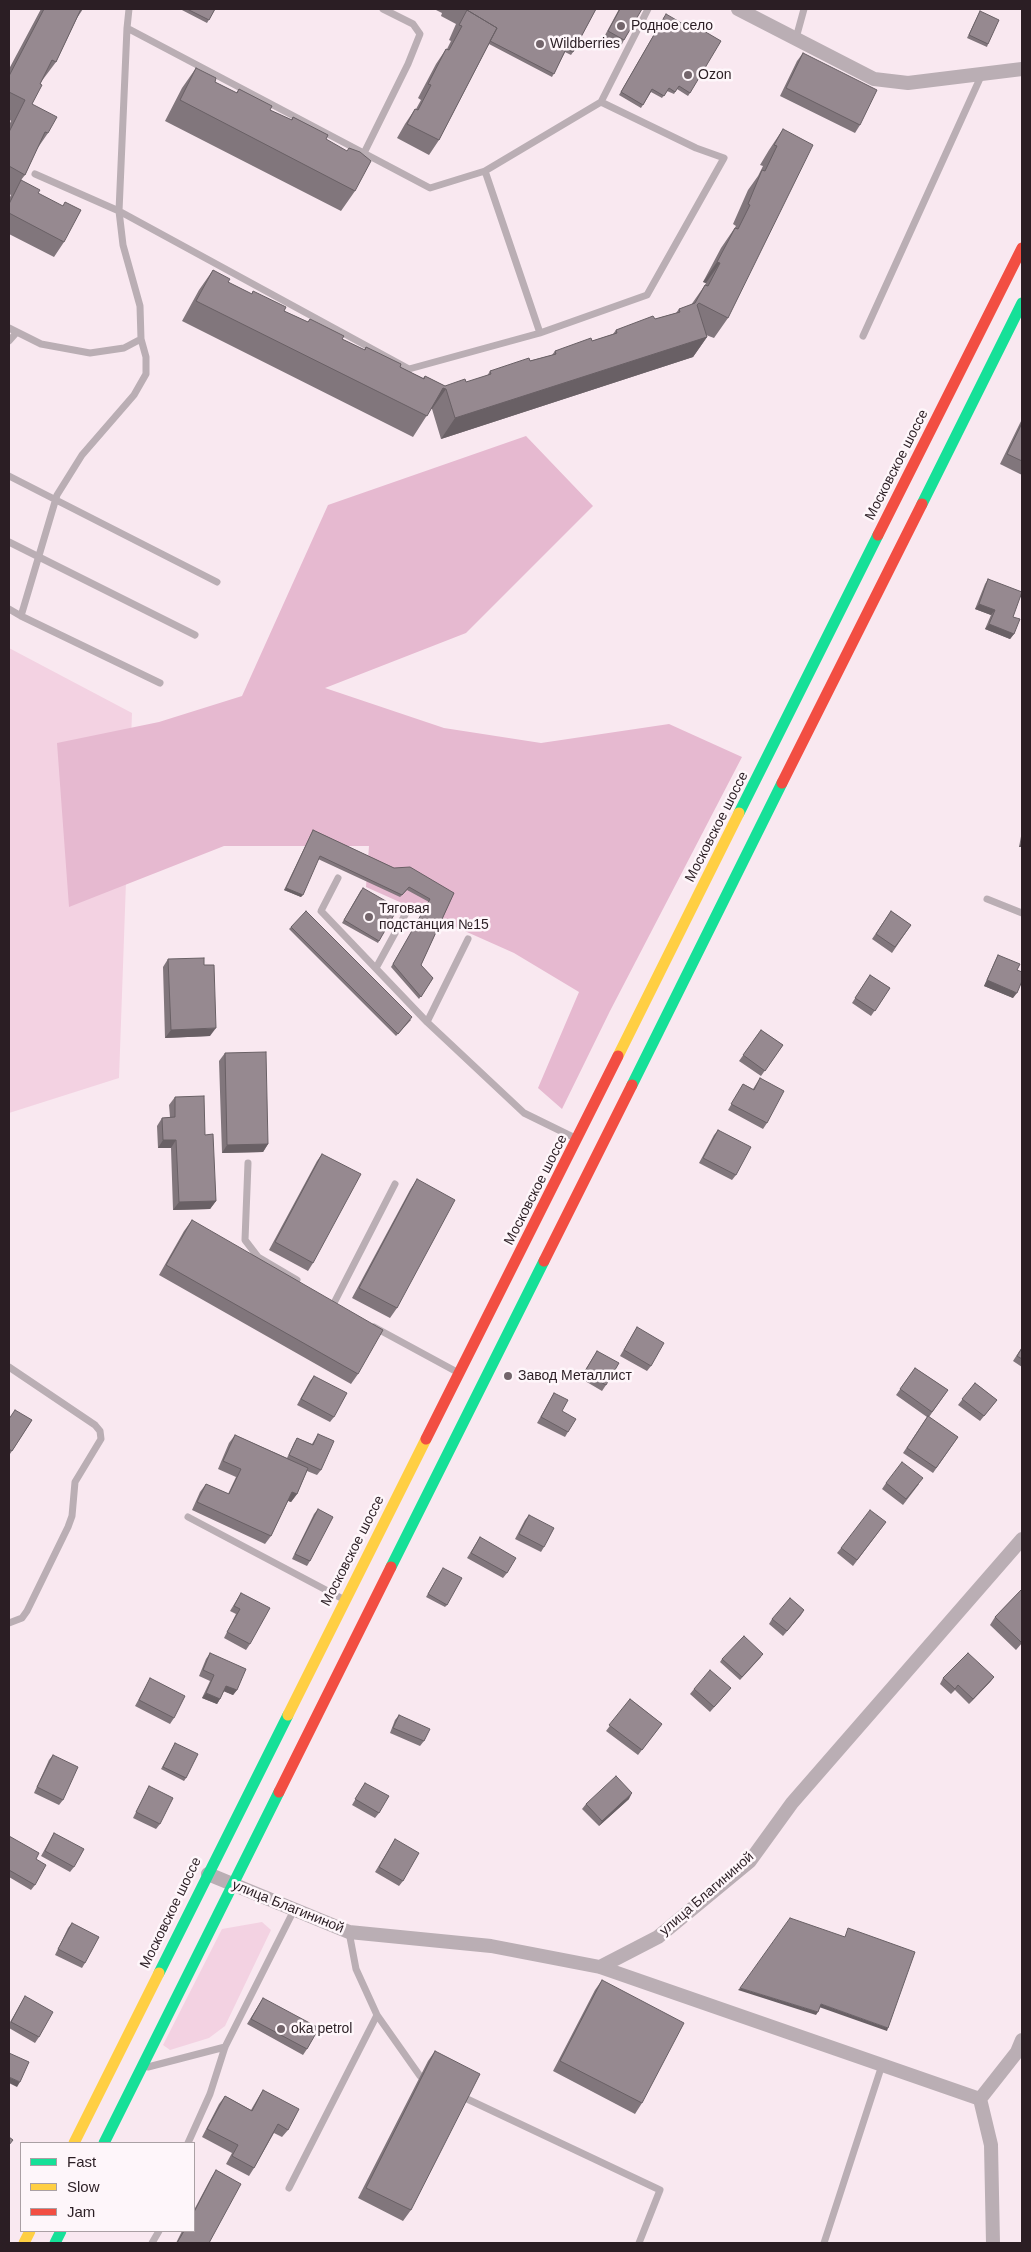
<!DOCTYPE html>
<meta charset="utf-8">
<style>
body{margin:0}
#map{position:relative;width:1031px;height:2252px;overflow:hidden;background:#f9e8f0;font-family:Helvetica,sans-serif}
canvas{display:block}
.frame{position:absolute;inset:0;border:10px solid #2b1e24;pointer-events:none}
.legend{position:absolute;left:20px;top:2142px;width:175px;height:90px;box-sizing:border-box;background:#fef6fa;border:1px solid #aaa0a4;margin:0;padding:6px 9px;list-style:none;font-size:15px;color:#2b1e24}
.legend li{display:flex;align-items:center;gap:10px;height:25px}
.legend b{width:25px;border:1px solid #aaa0a4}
</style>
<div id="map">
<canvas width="1031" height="2252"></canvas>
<div class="frame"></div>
<ul class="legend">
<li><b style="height:6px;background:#16e098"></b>Fast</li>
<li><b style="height:6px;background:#ffcf43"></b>Slow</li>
<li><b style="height:6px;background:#f24e42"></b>Jam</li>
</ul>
</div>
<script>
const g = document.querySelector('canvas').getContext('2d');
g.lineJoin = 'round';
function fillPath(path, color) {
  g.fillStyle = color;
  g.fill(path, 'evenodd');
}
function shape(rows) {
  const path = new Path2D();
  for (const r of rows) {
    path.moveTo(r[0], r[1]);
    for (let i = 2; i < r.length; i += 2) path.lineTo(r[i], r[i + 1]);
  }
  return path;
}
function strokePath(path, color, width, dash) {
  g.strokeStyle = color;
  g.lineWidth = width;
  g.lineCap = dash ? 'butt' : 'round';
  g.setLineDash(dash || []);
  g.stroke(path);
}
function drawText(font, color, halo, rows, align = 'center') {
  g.font = font + ' Helvetica,sans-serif';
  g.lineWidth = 5;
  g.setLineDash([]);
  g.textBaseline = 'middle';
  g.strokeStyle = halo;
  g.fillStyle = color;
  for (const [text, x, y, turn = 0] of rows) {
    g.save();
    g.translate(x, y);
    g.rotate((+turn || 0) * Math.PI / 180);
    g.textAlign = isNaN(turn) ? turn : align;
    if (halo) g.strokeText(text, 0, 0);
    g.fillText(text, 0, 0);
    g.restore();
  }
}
fillPath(shape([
 [9,648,132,713,119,1078,9,1113],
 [262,1922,271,1930,225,2026,209,2038,170,2050,163,2045,222,1929]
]), '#f3d2e2');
fillPath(shape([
 [526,436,593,506,466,633,325,688,444,728,541,743,669,724,742,757,610,1011,562,1109,538,1088,579,992,514,953,366,887,369,846,224,846,69,907,57,743,159,722,242,696,328,505]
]), '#e6b9d0');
strokePath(shape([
 [129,9,127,28,430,188,485,171,601,102],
 [796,38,804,9],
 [364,153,408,64,420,34,413,24,383,9],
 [485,171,540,333],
 [35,174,119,211,127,28],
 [119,211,409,369,540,333,647,295,724,158,696,148,601,102,648,9],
 [9,328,41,344,90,353,124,348,141,339,140,306,123,245,119,211],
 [863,336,982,74],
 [9,341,17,332],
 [9,476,217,582],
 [9,542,195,635],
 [9,609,21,616,57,495,82,455,134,395,146,374,146,357,141,339],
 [21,616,160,683],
 [338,878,321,911,427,1022,524,1113,573,1137],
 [987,899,1022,913],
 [376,968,406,913],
 [427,1022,468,939],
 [248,1163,245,1240,258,1257,297,1280],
 [334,1303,395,1184],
 [374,1327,457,1372],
 [9,1367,95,1425,100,1431,101,1439,75,1482,72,1516,68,1527,27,1611,22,1618,9,1623],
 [188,1517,343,1599],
 [349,1932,356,1969,377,2015,420,2076],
 [148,2067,225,2047],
 [465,2098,660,2190,639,2243],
 [188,2143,210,2094,225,2047,294,1910],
 [289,2188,377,2015],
 [152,2243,159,2231],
 [824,2243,882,2065]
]), '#baaeb4', 7);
strokePath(shape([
 [738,9,874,79,908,83,1022,69],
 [208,1874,349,1932,491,1946,600,1967,980,2099],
 [600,1967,658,1937,750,1861,792,1803,1022,1539],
 [980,2099,991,2145,993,2243],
 [980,2099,1017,2052,1022,2040]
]), '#baaeb4', 14);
strokePath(shape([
 [922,504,1022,303],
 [739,813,878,535],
 [632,1085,782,783],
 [391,1567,544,1261],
 [159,1973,288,1715],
 [104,2143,279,1792],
 [55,2243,61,2231]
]), '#16e098', 11);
strokePath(shape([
 [618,1056,739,813],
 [288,1715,426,1439],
 [74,2143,159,1973],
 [24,2243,30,2231]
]), '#ffcf43', 11);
strokePath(shape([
 [878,535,1022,248],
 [782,783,922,504],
 [544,1261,632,1085],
 [426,1439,618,1056],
 [279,1792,391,1567]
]), '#f24e42', 11);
fillPath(shape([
 [41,9,83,9,77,18,56,62,41,82,32,104,48,133,37,149,25,175,21,180,38,193,64,242,54,257,9,234,9,199,11,195,9,194,9,125,11,121,9,119,9,69],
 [180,9,215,9,207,23],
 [434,9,596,9,573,52,571,55,565,52,552,77,489,44,439,140,429,155,397,138,405,124,415,109,416,109,421,100,418,98,436,64,446,49,447,49,451,41,449,40,456,24,441,16,442,13],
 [619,9,640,9,624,40,621,46,604,37],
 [980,11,988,44,987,47,967,38],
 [664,17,690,93,688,96,677,89,674,94,667,91,662,98,651,92,641,108,619,95],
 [803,53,860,125,855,133,780,96,797,61],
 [196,68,215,82,236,93,239,89,270,110,291,120,293,117,326,139,355,191,341,211,165,121,182,88],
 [783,129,728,318,714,338,706,335,707,337,693,357,441,439,432,409,431,409,413,437,182,321,199,290,213,270,228,282,284,311,308,322,310,319,342,339,364,350,366,347,400,367,423,378,425,376,445,386,466,382,487,376,490,371,552,355,555,351,592,341,613,334,616,330,676,313,679,309,691,305,705,285,706,283,703,282,721,248,736,226,733,224,748,190,758,176,763,166,760,165,769,150],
 [1022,419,1022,475,1000,464],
 [988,579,1013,617,1014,634,1010,639,985,629,991,615,975,609,985,584],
 [313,830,394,868,454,893,421,965,433,978,419,999,391,967,429,902,407,890,400,897,318,859,301,897,284,890],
 [1022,831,1022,847,1019,847],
 [361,890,379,941,378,943,342,923],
 [891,911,911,925,892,953,872,939],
 [291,927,411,1020,396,1036,289,929],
 [998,955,1017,970,1013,998,984,986,995,961],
 [168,959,210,1036,165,1038,163,967],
 [870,975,890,988,871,1016,852,1003],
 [761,1030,783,1045,761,1076,739,1061],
 [225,1053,268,1144,263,1152,222,1153,219,1061],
 [760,1078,767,1123,763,1129,728,1110,743,1084,753,1089],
 [175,1097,205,1135,216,1201,210,1209,173,1210,171,1148,158,1148,157,1126,162,1118,170,1117,169,1105],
 [718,1130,736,1175,732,1180,699,1163,714,1135],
 [322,1154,313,1263,308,1271,269,1250,317,1161],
 [417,1179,397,1308,390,1318,352,1298,410,1190],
 [192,1220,358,1374,351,1384,159,1275,184,1231],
 [637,1327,651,1366,647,1371,620,1356],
 [1022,1347,1022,1367,1013,1361],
 [597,1351,606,1385,602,1391,580,1378],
 [915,1368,948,1390,929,1417,958,1437,933,1473,903,1453,927,1417,896,1395],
 [314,1376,334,1417,330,1422,297,1405,310,1381],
 [975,1383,997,1400,980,1421,958,1405],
 [554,1393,562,1411,568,1432,565,1437,537,1423],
 [9,1419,32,1420,10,1454,9,1453],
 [318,1434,321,1470,317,1475,307,1471,297,1494,291,1502,288,1501,271,1536,265,1544,192,1510,200,1492,206,1484,228,1494,236,1477,218,1469,229,1443,235,1435,287,1458,294,1443,297,1438,312,1444],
 [886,1483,919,1484,903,1505,882,1489],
 [318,1509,310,1561,307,1566,292,1559,314,1514],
 [529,1515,544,1547,541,1552,515,1539,525,1520],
 [886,1522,853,1566,837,1553,841,1548],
 [480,1537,507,1573,503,1578,467,1558],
 [441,1571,447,1605,445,1607,426,1597],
 [1022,1589,1022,1643,1016,1650,990,1625,995,1617],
 [241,1593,250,1644,246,1650,224,1638,236,1614,230,1611],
 [804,1610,783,1636,769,1624,772,1619],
 [210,1653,237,1690,233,1695,224,1691,220,1699,217,1704,202,1698,210,1681,199,1676,206,1659],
 [761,1657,740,1680,720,1662,722,1659],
 [994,1677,990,1682,969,1704,955,1690,951,1694,940,1684,943,1678],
 [150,1678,174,1718,170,1724,135,1706,147,1684],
 [731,1688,710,1712,690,1694,694,1689],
 [630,1699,662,1724,638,1755,606,1731],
 [399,1715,424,1741,420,1746,390,1733,395,1720],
 [175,1743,186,1778,184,1781,161,1769],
 [53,1755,63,1800,59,1805,34,1793,49,1760],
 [365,1783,379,1813,375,1818,352,1805],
 [149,1786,160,1824,156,1829,133,1818],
 [629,1799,599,1826,582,1809,586,1804],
 [54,1833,74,1867,70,1872,41,1856],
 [9,1836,36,1859,35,1885,31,1890,9,1877],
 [395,1839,403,1881,399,1886,375,1872],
 [72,1923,85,1963,82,1968,55,1955,68,1928],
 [602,1980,642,2103,635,2114,553,2071,595,1990],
 [25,1996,39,2037,35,2043,9,2028,9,2024],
 [263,1998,307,2049,303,2055,247,2024],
 [435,2051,411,2210,403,2221,358,2198,428,2061],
 [263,2090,288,2130,282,2137,274,2133,254,2168,249,2176,226,2164,232,2153,202,2137,219,2104,225,2096,251,2110,258,2098],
 [216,2170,209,2243,176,2243,182,2231,194,2231,194,2210,211,2178]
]), '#81767c');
fillPath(shape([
 [717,262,720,263,706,283,703,282],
 [707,337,693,357,441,439,455,418],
 [443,388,446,389,432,409,429,408],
 [979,604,995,610,991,615,975,609],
 [989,624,1014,634,1010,639,985,629],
 [1022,842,1022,847,1019,847],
 [286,888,303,895,301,897,284,890],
 [987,980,1017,993,1013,998,984,986],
 [216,1028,210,1036,165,1038,171,1030],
 [163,1140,176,1140,171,1148,158,1148],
 [268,1144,263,1152,222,1153,227,1145],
 [216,1201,210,1209,173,1210,179,1202],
 [292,1492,297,1494,291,1502,286,1500],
 [804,1610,801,1615,783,1636,787,1631],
 [994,1677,990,1682,969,1704,973,1699],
 [226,1686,237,1690,233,1695,223,1691],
 [206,1693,220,1699,217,1704,202,1698],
 [632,1793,629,1799,599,1826,602,1821],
 [740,1988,818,2012,816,2015,738,1990],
 [821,2004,888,2028,887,2031,819,2007],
 [9,2077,20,2082,17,2087,9,2083]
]), '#696065');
const building = shape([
 [44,9,81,9,56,62,52,60,40,84,42,85,32,104,57,117,48,133,45,132,25,175,9,166,9,132,25,100,9,92,9,76,44,9],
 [187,9,215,9,209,20,187,9],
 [467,9,596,9,573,52,566,49,554,74,490,41,497,28,467,10,467,9],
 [620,9,642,9,624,40,608,31,620,9],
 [467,10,497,28,439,140,407,124,415,109,418,110,431,85,428,84,446,49,449,50,462,26,459,25,467,10],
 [980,11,999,20,988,44,969,35,980,11],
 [666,14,690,28,692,24,721,41,690,93,679,86,675,92,669,88,664,96,652,89,643,105,621,92,666,14],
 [803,53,877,90,860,125,786,88,803,53],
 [196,68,216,78,215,82,237,93,239,89,272,106,270,110,292,120,293,117,328,135,326,139,347,151,349,148,360,152,371,161,355,191,180,100,196,68],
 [783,129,813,145,728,318,699,303,697,305,707,337,455,418,446,389,443,388,427,416,196,301,213,270,230,279,228,282,252,294,253,291,286,307,284,311,308,322,310,319,344,336,342,339,365,350,366,347,401,364,400,367,424,379,425,376,445,386,465,379,466,382,491,374,490,371,529,358,530,361,556,354,555,351,591,338,592,341,617,333,616,330,653,316,655,319,680,312,679,309,695,303,705,285,708,286,720,263,717,262,735,228,738,229,750,205,748,204,762,170,765,171,777,146,774,145,783,129],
 [21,180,40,190,38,193,63,206,65,202,81,210,64,242,9,213,9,204,21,180],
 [1022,423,1022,461,1007,454,1022,423],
 [988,579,1022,592,1013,617,1020,619,1014,634,989,624,995,610,979,604,988,579],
 [313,830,394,868,410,867,454,893,421,965,433,978,421,997,393,964,430,899,409,887,402,895,320,856,303,895,286,888,313,830],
 [363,888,398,908,379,941,344,920,363,888],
 [306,911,412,1017,398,1034,291,927,306,911],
 [891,911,911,925,895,947,876,934,891,911],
 [998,955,1020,964,1017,970,1022,972,1022,981,1017,993,987,980,998,955],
 [204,958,204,965,214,965,216,1028,171,1030,168,959,204,958],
 [870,975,890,988,875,1011,855,998,870,975],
 [761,1030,783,1045,765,1071,743,1055,761,1030],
 [266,1052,268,1144,227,1145,225,1053,266,1052],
 [760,1078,784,1091,767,1123,731,1104,743,1084,754,1090,760,1078],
 [204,1096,205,1135,213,1134,216,1201,179,1202,176,1140,163,1140,162,1118,175,1117,175,1097,204,1096],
 [718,1130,751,1147,736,1175,703,1158,718,1130],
 [322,1154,361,1174,313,1263,275,1242,322,1154],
 [417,1179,455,1200,397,1308,359,1288,417,1179],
 [192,1220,383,1330,358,1374,166,1265,192,1220],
 [637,1327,664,1343,651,1366,624,1350,637,1327],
 [1022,1348,1022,1359,1017,1356,1022,1348],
 [597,1351,619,1363,606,1385,584,1373,597,1351],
 [915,1368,948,1390,932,1412,900,1389,915,1368],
 [314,1376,347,1393,334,1417,301,1399,314,1376],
 [975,1383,997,1400,984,1416,962,1399,975,1383],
 [554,1393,568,1400,562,1411,576,1419,568,1432,541,1417,554,1393],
 [15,1410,32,1420,12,1451,9,1449,9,1419,15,1410],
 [928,1416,958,1437,936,1468,907,1448,928,1416],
 [318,1434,334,1441,321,1470,289,1455,297,1438,313,1445,318,1434],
 [235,1435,308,1468,297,1494,292,1492,271,1536,197,1502,206,1484,229,1494,241,1469,223,1461,235,1435],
 [902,1462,923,1478,906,1499,886,1483,902,1462],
 [318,1509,333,1517,310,1561,295,1554,318,1509],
 [870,1510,886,1522,857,1560,841,1548,870,1510],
 [529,1515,554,1528,544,1547,519,1534,529,1515],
 [480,1537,516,1558,507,1573,471,1553,480,1537],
 [443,1568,462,1578,447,1605,428,1594,443,1568],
 [1022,1589,1022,1641,1021,1642,995,1617,1022,1589],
 [241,1593,270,1608,250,1644,227,1632,240,1609,234,1606,241,1593],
 [790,1598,804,1610,787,1631,772,1619,790,1598],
 [744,1636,763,1654,742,1677,722,1659,744,1636],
 [210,1653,246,1669,237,1690,226,1686,220,1699,206,1693,214,1675,203,1670,210,1653],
 [968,1653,994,1677,973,1699,958,1685,955,1689,943,1678,968,1653],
 [710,1670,731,1688,714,1707,694,1689,710,1670],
 [150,1678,185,1696,174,1718,139,1700,150,1678],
 [630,1699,662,1724,642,1750,609,1725,630,1699],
 [399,1715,430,1729,424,1741,393,1728,399,1715],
 [175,1743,198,1754,186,1778,163,1767,175,1743],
 [53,1755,78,1767,63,1800,37,1787,53,1755],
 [616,1776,632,1793,602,1821,586,1804,616,1776],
 [365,1783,389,1796,379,1813,355,1799,365,1783],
 [149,1786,173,1798,160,1824,136,1812,149,1786],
 [54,1833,84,1849,74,1867,45,1851,54,1833],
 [9,1836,39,1853,36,1859,46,1865,35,1885,9,1870,9,1836],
 [395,1839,419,1853,403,1881,379,1867,395,1839],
 [790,1918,845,1937,848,1928,915,1952,888,2028,821,2004,818,2012,740,1988,790,1918],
 [72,1923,99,1937,85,1963,58,1949,72,1923],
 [602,1980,684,2023,642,2103,560,2061,602,1980],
 [25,1996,53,2012,39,2037,11,2022,25,1996],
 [263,1998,319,2028,307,2049,251,2019,263,1998],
 [435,2051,480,2074,411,2210,366,2188,435,2051],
 [9,2053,29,2062,20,2082,9,2077,9,2053],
 [263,2090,299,2109,288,2130,278,2124,254,2168,232,2156,238,2145,207,2129,225,2096,252,2111,263,2090],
 [9,2137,13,2140,9,2145,9,2137],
 [216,2170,241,2184,209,2243,177,2243,184,2231,194,2231,194,2212,216,2170]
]);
fillPath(building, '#968990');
strokePath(building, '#696065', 1);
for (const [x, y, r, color] of [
 [621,26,5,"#73656b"],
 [540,44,5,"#73656b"],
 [688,75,5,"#73656b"],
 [369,917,5,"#73656b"],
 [508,1376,5,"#73656b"],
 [281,2029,5,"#73656b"]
]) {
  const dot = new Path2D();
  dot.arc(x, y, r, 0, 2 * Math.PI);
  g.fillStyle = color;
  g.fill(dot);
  strokePath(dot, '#fef6fa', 2);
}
drawText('14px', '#2b1e24', '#fef6fa', [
 ["Родное село",631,26],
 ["Wildberries",550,44],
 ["Ozon",698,75],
 ["Тяговая",379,909],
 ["подстанция №15",379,925],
 ["Завод Металлист",518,1376],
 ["oka petrol",291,2029]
], 'left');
drawText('14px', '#2b1e24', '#fef6fa', [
 ["Московское шоссе",897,465,-63],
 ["Московское шоссе",717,827,-63],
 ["Московское шоссе",536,1190,-63],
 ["Московское шоссе",353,1551,-63],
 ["улица Благининой",707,1894,-41],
 ["улица Благининой",288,1907,22],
 ["Московское шоссе",171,1913,-64]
]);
</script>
